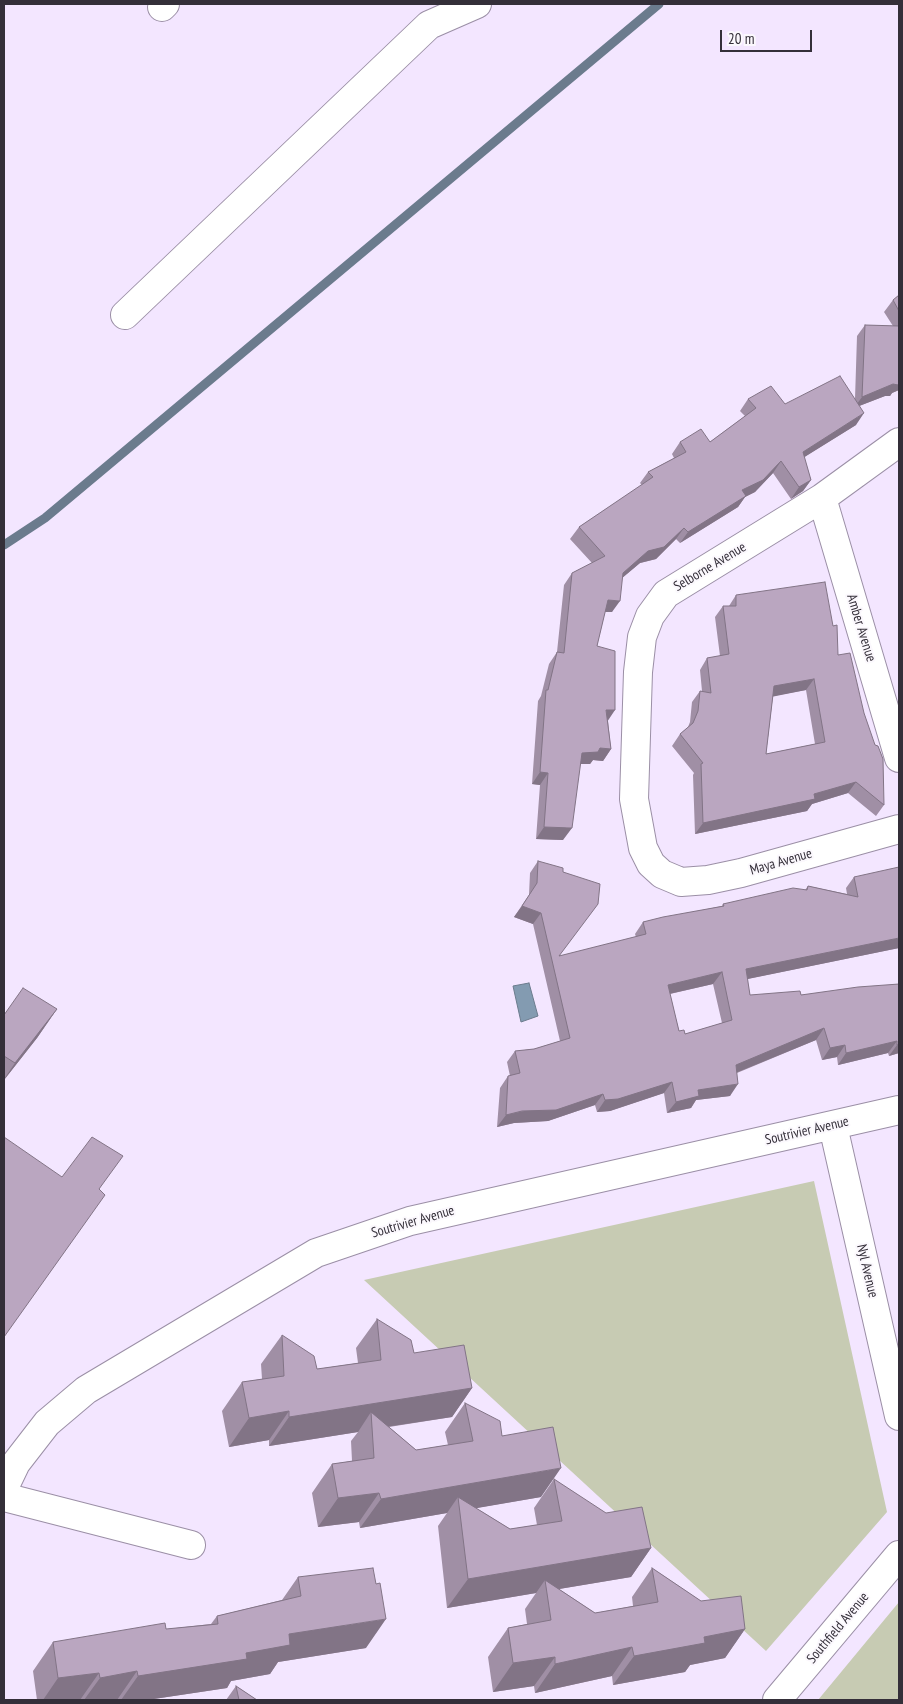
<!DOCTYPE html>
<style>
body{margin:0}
#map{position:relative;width:903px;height:1704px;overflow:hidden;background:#f3e6ff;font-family:"PT Sans Narrow",sans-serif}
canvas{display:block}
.frame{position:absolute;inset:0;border:5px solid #342f39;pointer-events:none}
.scale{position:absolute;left:720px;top:30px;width:92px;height:22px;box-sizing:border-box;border:2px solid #342f39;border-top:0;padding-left:6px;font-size:15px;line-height:18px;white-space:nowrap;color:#342f39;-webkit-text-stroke:4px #fbf8fd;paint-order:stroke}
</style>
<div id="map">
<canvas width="903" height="1704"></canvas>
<div class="frame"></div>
<div class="scale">20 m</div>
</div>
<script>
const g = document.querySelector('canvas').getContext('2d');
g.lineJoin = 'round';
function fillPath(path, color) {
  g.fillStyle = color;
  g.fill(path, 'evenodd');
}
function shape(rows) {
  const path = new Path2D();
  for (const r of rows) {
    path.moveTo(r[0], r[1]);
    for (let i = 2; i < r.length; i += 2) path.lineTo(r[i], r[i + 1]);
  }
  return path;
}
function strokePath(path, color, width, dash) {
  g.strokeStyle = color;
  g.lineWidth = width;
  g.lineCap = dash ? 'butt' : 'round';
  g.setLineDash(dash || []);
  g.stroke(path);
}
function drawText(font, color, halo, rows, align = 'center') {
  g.font = font + ' "PT Sans Narrow",sans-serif';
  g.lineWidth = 4;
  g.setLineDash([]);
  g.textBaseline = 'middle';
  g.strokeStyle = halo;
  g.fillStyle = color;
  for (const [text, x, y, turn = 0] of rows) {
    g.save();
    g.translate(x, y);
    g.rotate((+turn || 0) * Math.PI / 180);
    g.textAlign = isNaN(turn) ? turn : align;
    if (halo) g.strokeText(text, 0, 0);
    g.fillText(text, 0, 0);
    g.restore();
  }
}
fillPath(shape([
 [814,1181,887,1512,766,1651,364,1280],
 [899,1602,899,1700,818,1700]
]), '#c7cbb3');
const water = shape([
 [529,983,538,1016,521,1022,513,986,529,983]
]);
fillPath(water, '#839bb1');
strokePath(water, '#6b7b8d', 1);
strokePath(shape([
 [4,545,45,518,659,4]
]), '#6b7b8d', 9);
const minor = shape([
 [162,7,165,4],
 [125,315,429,25,477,4],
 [899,442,822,498,666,594,650,616,642,637,638,672,634,799,643,848,651,864,662,874,681,882,708,880,741,873,899,829],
 [822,498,899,758],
 [833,1126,899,1416],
 [4,1488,16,1463,47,1423,86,1390,316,1253,410,1221,899,1110],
 [4,1497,191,1545],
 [777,1700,899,1555]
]);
strokePath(minor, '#9b8fa6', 30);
strokePath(minor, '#fff', 28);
fillPath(shape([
 [899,295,899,390,892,393,890,396,885,396,859,406,856,425,804,457,811,480,803,491,791,499,773,473,755,492,745,497,738,507,680,543,676,539,656,559,640,563,622,578,612,612,605,612,597,646,608,721,611,749,603,761,593,760,590,764,580,764,563,840,536,839,540,785,532,784,538,701,541,696,549,664,557,652,564,585,572,573,592,563,570,539,579,527,642,485,640,483,648,472,674,458,672,454,680,442,710,442,745,416,740,411,748,399,785,404,855,399,857,336,865,325,893,326,884,312,893,300],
 [736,595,838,655,884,805,876,816,848,793,812,804,807,811,695,834,693,775,694,773,672,746,680,734,688,727,690,722,692,702,700,691,702,691,700,670,707,658,720,656,715,617,723,606,729,606],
 [806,690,815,744,766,754,773,696],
 [538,861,560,956,636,937,635,934,643,922,722,906,723,904,805,890,808,886,847,894,846,888,854,877,899,948,747,979,750,995,801,995,899,984,899,1053,889,1056,888,1053,838,1065,837,1057,822,1060,816,1040,737,1073,730,1096,696,1100,691,1108,667,1113,664,1093,610,1111,597,1112,595,1105,548,1121,514,1123,497,1127,500,1088,508,1076,510,1076,507,1062,515,1051,534,1049,560,1041,533,924,514,917,529,895,530,873],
 [713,984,722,1023,685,1034,679,1031,670,994],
 [57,1009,37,1038,4,1080,4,1015],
 [377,1319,414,1353,472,1388,452,1417,389,1427,416,1450,448,1445,445,1432,465,1403,502,1436,541,1497,476,1508,510,1529,537,1525,534,1508,554,1479,651,1548,631,1577,559,1589,595,1613,633,1606,632,1597,652,1568,701,1601,745,1629,725,1658,690,1665,685,1672,613,1685,612,1676,535,1693,534,1686,493,1692,488,1657,508,1628,527,1624,525,1609,536,1593,447,1608,438,1526,447,1513,360,1528,359,1522,318,1527,312,1493,332,1464,352,1461,351,1441,358,1432,269,1446,269,1440,229,1447,222,1411,242,1382,262,1379,261,1364,282,1335,317,1369,358,1363,356,1348],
 [298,1577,366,1648,278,1662,270,1674,231,1681,227,1688,147,1700,37,1700,33,1671,53,1642,211,1624,217,1616,282,1600],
 [236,1686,257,1700,226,1700]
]), '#a08fa5');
fillPath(shape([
 [899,382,899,390,892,393,890,396,885,396,854,408,862,397,893,384],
 [864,413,856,425,795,463,803,452],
 [781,461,773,473,755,492,745,497,738,507,680,543,688,532],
 [811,480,803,491,791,499,799,487],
 [684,528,676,539,656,559,640,563,615,584,623,573,648,551],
 [608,600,620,601,612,612,600,612],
 [814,679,806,690,766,698,774,686],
 [606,710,615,710,607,722],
 [600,748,611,749,603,761,593,760,590,764,573,764,582,753],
 [540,772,548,773,540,785,532,784],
 [856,782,848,793,812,804,807,811,695,834,703,823,814,794],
 [544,827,572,828,563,840,536,839],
 [522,906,541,913,533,924,514,917],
 [899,938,899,948,738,981,746,969],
 [722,972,713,984,660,996,668,985],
 [57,1009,37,1038,4,1080,4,1079,15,1063],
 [824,1028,816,1040,728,1076,736,1065],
 [897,1041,888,1053,838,1065,846,1053],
 [899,1044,899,1053,889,1056,897,1045],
 [845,1045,837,1057,822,1060,830,1048],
 [672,1082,664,1093,610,1111,597,1112,605,1100],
 [738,1084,730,1096,696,1100,691,1108,667,1113,676,1102,698,1090],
 [603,1094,595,1105,548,1121,514,1123,497,1127,506,1115],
 [472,1388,452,1417,372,1429,371,1412,358,1432,269,1446,289,1417],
 [289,1411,269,1440,229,1447,249,1418],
 [561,1468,541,1497,460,1511,458,1497,447,1513,360,1528,381,1499],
 [379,1493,359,1522,318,1527,338,1498],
 [651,1548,631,1577,547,1591,545,1580,536,1593,447,1608,468,1579],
 [386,1619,366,1648,278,1662,270,1674,231,1681,227,1688,147,1700,121,1700,138,1676,289,1634],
 [745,1629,725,1658,690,1665,685,1672,613,1685,634,1656,704,1637],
 [632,1647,612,1676,535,1693,555,1664],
 [555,1657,534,1686,493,1692,513,1663],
 [137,1671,117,1700,84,1700,100,1678],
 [99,1673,80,1700,43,1700,58,1678]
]), '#827486');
const building = shape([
 [899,295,899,311,893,300,899,295],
 [865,325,899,326,899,383,898,385,893,384,862,397,865,325],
 [840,376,864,413,803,452,811,480,799,487,781,461,763,480,742,490,746,496,688,532,684,528,664,547,648,551,623,573,620,601,608,600,597,646,615,651,615,710,606,710,611,749,600,748,598,752,582,753,572,828,544,827,548,773,540,772,546,690,548,690,557,652,564,653,572,573,605,556,579,527,653,477,648,472,686,452,680,442,701,429,710,442,756,408,748,399,771,386,785,404,840,376],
 [825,582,833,626,837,625,838,655,850,653,864,713,875,745,878,746,883,759,884,805,856,782,814,794,815,799,703,823,701,764,703,763,680,734,693,723,698,711,700,691,711,693,707,658,729,654,723,606,736,606,736,595,825,582],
 [814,679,825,742,766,754,774,686,814,679],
 [538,861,563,868,563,872,600,884,598,904,559,956,646,934,643,922,663,917,724,906,723,904,793,888,807,890,808,886,858,897,854,877,899,867,899,938,746,969,750,995,800,991,801,995,858,987,899,984,899,1044,897,1045,897,1041,846,1053,845,1045,830,1048,824,1028,736,1065,738,1084,698,1090,699,1096,676,1102,672,1082,618,1099,605,1100,603,1094,556,1110,522,1111,506,1115,508,1076,520,1073,515,1051,534,1049,570,1038,541,913,522,906,537,883,538,861],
 [722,972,732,1020,685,1034,684,1030,679,1031,668,985,722,972],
 [23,988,57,1009,15,1063,4,1056,4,1015,23,988],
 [4,1137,62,1177,92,1137,123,1156,99,1189,105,1195,4,1337,4,1137],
 [377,1319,411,1340,414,1353,464,1345,472,1388,289,1417,289,1411,249,1418,242,1382,284,1376,282,1335,314,1356,317,1369,381,1360,377,1319],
 [465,1403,500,1421,502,1436,553,1427,561,1468,381,1499,379,1493,338,1498,332,1464,374,1458,371,1412,416,1450,473,1441,465,1403],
 [554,1479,606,1513,642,1507,651,1548,468,1579,458,1497,510,1529,562,1521,554,1479],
 [373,1568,376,1584,380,1583,386,1619,289,1634,290,1645,246,1653,247,1659,138,1676,137,1671,100,1678,99,1673,58,1678,53,1642,165,1623,166,1629,218,1624,217,1616,301,1596,298,1577,373,1568],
 [652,1568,701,1601,741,1596,745,1629,704,1637,705,1643,634,1656,632,1647,555,1664,555,1657,513,1663,508,1628,551,1620,545,1580,595,1613,658,1602,652,1568],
 [236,1686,257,1700,239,1700,236,1686]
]);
fillPath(building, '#baa6c0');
strokePath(building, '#827486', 1);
drawText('14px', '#342f39', '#fbf8fd', [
 ["Selborne Avenue",710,567,-31],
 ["Amber Avenue",861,628,73],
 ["Maya Avenue",781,862,-16],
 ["Soutrivier Avenue",807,1131,-13],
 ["Soutrivier Avenue",413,1222,-16],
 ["Nyl Avenue",867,1271,77],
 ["Southfield Avenue",838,1628,-50]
]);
</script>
